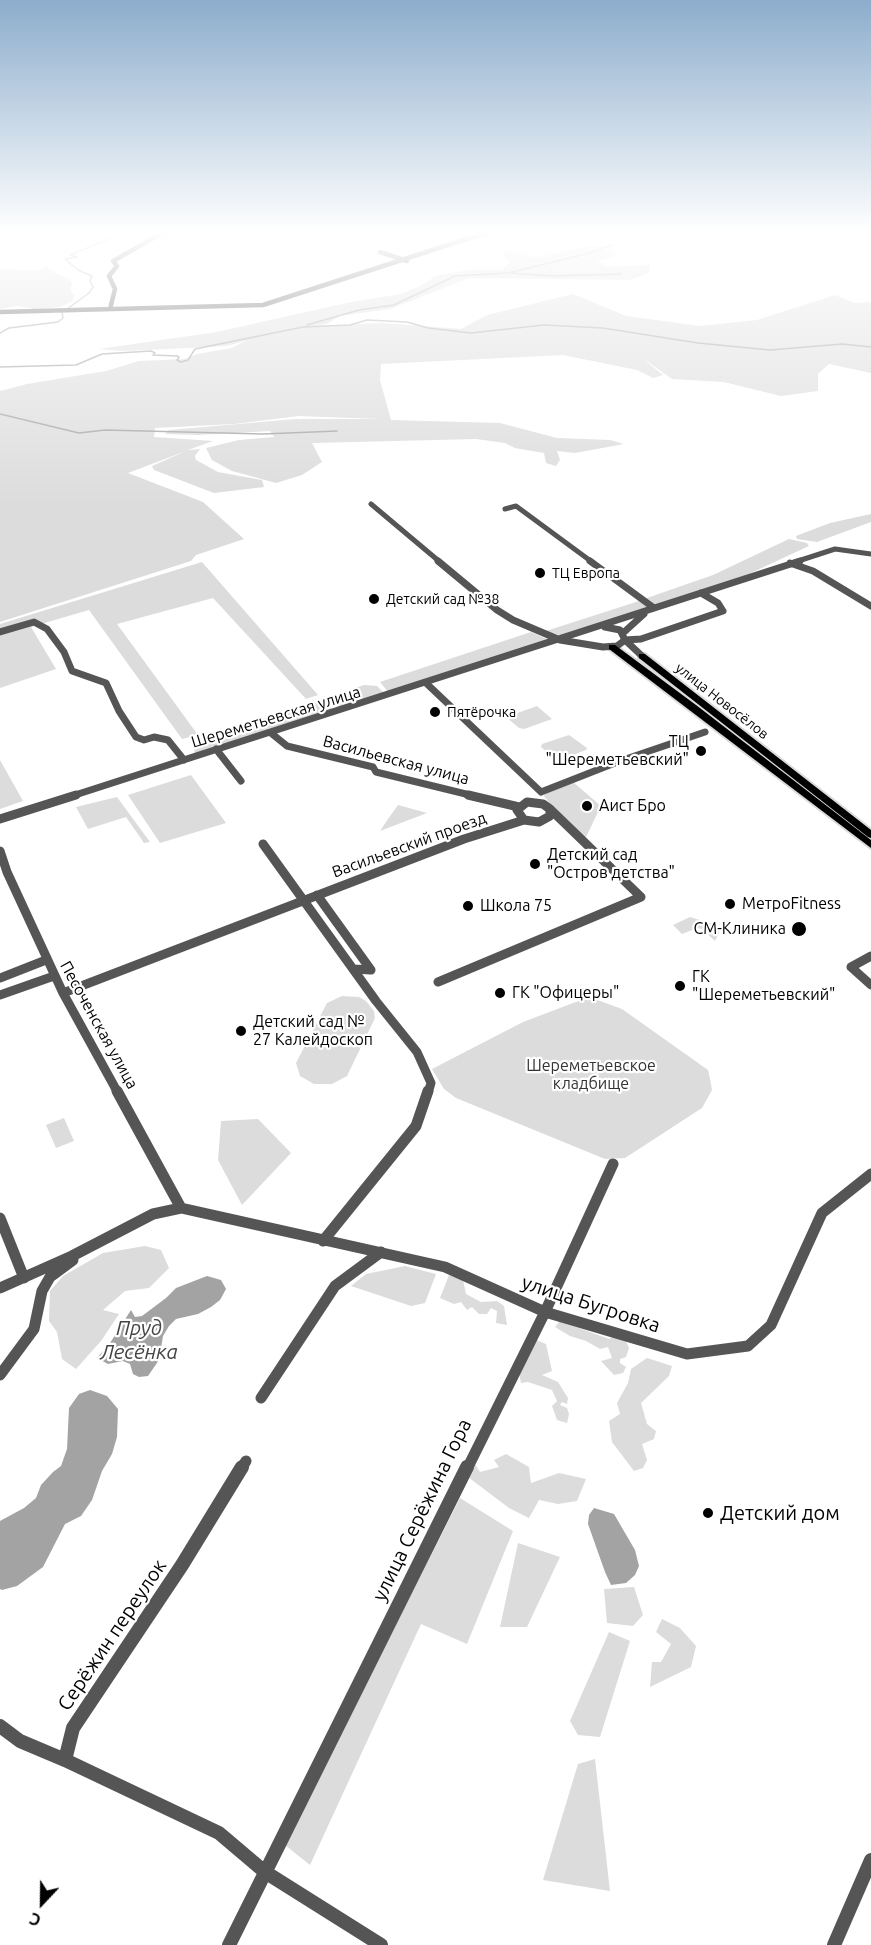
<!DOCTYPE html>
<meta charset="utf-8">
<style>
body{margin:0}
#map{position:relative;width:871px;height:1945px;overflow:hidden;background:#fff;font-family:Ubuntu,sans-serif}
canvas{display:block}
.north{position:absolute;left:12px;top:1873px;width:60px;height:60px;-webkit-text-stroke:4px #fff;paint-order:stroke;rotate:202deg;font-size:16px;font-weight:700;line-height:24px;text-align:center;color:#000}
.north::after{content:'';display:block;margin:auto;width:21px;height:27px;background:#000;clip-path:polygon(50% 0,100% 100%,50% 72%,0 100%)}
</style>
<div id="map">
<canvas width="871" height="1945"></canvas>
<div class="north">С</div>
</div>
<script>
const g = document.querySelector('canvas').getContext('2d');
g.lineJoin = 'round';
function fillPath(path, color) {
  g.fillStyle = color;
  g.fill(path, 'evenodd');
}
function shape(rows) {
  const path = new Path2D();
  for (const r of rows) {
    path.moveTo(r[0], r[1]);
    for (let i = 2; i < r.length; i += 2) path.lineTo(r[i], r[i + 1]);
  }
  return path;
}
function strokePath(path, color, width, dash) {
  g.strokeStyle = color;
  g.lineWidth = width;
  g.lineCap = dash ? 'butt' : 'round';
  g.setLineDash(dash || []);
  g.stroke(path);
}
function drawText(font, color, halo, rows, align = 'center') {
  g.font = font + ' Ubuntu,sans-serif';
  g.lineWidth = 4.5;
  g.setLineDash([]);
  g.textBaseline = 'middle';
  g.strokeStyle = halo;
  g.fillStyle = color;
  for (const [text, x, y, turn = 0] of rows) {
    g.save();
    g.translate(x, y);
    g.rotate((+turn || 0) * Math.PI / 180);
    g.textAlign = isNaN(turn) ? turn : align;
    if (halo) g.strokeText(text, 0, 0);
    g.fillText(text, 0, 0);
    g.restore();
  }
}
fillPath(shape([
 [606,246,616,256,597,261,607,267,650,265,649,273,630,280,469,278,390,309,340,316,327,324,313,326,383,323,461,329,487,315,573,294,626,316,700,326,757,320,835,295,855,303,871,302,871,373,829,364,818,374,818,391,781,396,724,382,672,379,641,357,663,375,653,378,637,370,563,355,381,364,380,380,391,420,500,423,557,438,610,440,624,444,575,453,557,451,560,460,556,466,546,463,544,453,515,448,505,443,476,439,312,443,322,462,302,475,276,483,232,471,212,460,206,448,239,440,274,437,270,431,197,435,165,434,169,430,295,419,380,419,299,416,234,424,155,428,154,437,213,441,188,450,200,449,195,456,196,460,218,472,262,480,264,487,214,493,154,470,152,466,186,451,128,473,203,502,244,539,196,555,191,561,0,622,0,391,27,384,106,371,139,361,185,359,197,354,232,348,245,341,226,346,169,349,123,351,99,349,217,332,351,302,401,294,418,287,436,276,468,270,502,270,510,262,501,253,510,251,535,258,585,247],
 [47,267,57,274,70,279,72,285,70,290,74,295,73,301,60,307,34,309,18,306,0,309,0,269,37,271],
 [871,514,871,522,817,542,797,539,796,536,830,523],
 [789,539,807,543,809,546,738,579,655,607,644,599,713,575],
 [202,562,318,695,306,699,213,598,117,624,198,735,182,739,89,610,31,627,56,669,0,688,0,624],
 [639,601,650,608,560,637,546,631],
 [531,632,549,640,388,692,380,682],
 [364,685,377,686,384,693,337,708,338,694],
 [324,700,333,710,195,754,193,744,202,738],
 [537,706,552,719,524,729,519,728,506,717],
 [569,735,587,748,586,750,565,758,551,756,541,747,542,744],
 [0,760,23,801,0,809],
 [191,775,226,823,160,843,128,795],
 [573,782,601,806,586,837,582,836,553,808,544,796,545,794],
 [117,797,150,842,144,843,126,817,88,829,76,807],
 [398,805,427,813,380,831,388,819],
 [690,917,722,927,715,941,702,929,697,928,682,934,673,925],
 [342,996,359,997,366,1001,374,1011,375,1018,347,1076,332,1084,314,1084,300,1076,296,1063,327,1003],
 [589,997,622,1009,708,1070,710,1079,712,1090,702,1108,625,1158,605,1159,456,1098,444,1089,432,1069,523,1022],
 [64,1118,74,1141,56,1148,46,1125],
 [258,1119,291,1153,242,1205,218,1160,221,1121],
 [145,1246,161,1250,169,1268,149,1288,125,1291,103,1310,119,1314,101,1341,76,1369,62,1359,57,1332,49,1321,50,1291,63,1276,103,1253],
 [405,1266,436,1274,425,1303,411,1306,351,1286,366,1274],
 [449,1275,463,1280,466,1294,481,1302,497,1301,504,1306,507,1325,496,1323,497,1311,491,1308,487,1314,479,1314,472,1307,467,1310,461,1302,454,1304,440,1298],
 [560,1321,609,1339,615,1336,625,1339,629,1348,626,1357,620,1359,620,1363,626,1367,623,1373,614,1375,601,1361,612,1358,608,1347,600,1349,586,1341,570,1336,555,1327],
 [534,1339,546,1344,552,1371,542,1375,558,1382,568,1398,567,1404,562,1402,560,1405,567,1408,569,1414,567,1423,557,1420,552,1406,557,1401,552,1390,528,1382,521,1383,519,1373],
 [647,1358,672,1366,669,1376,641,1403,647,1424,656,1431,654,1439,642,1444,647,1460,643,1468,634,1471,612,1442,609,1421,620,1414,617,1403,628,1383,631,1369],
 [506,1454,529,1467,531,1483,559,1473,586,1479,577,1501,558,1504,539,1500,529,1518,509,1508,468,1477,475,1464,480,1472,499,1467,494,1460],
 [460,1498,513,1531,467,1644,421,1624,310,1865,285,1845],
 [518,1543,560,1557,527,1627,500,1627],
 [634,1587,643,1615,633,1626,607,1623,604,1589],
 [662,1619,680,1628,696,1646,691,1667,650,1687,652,1662,661,1662,671,1644,656,1632],
 [609,1632,630,1641,600,1737,578,1735,570,1721],
 [595,1759,610,1891,543,1880,578,1764]
]), '#dcdcdc');
fillPath(shape([
 [207,1276,221,1280,226,1289,220,1300,211,1307,198,1314,176,1319,169,1326,163,1336,159,1360,148,1376,139,1377,133,1374,130,1364,123,1361,108,1364,97,1358,110,1343,131,1310,135,1317,142,1316,166,1298,176,1288],
 [90,1390,107,1396,118,1409,117,1437,112,1454,102,1471,92,1500,81,1516,65,1524,43,1567,17,1586,2,1590,0,1589,0,1521,24,1508,36,1498,41,1485,53,1472,61,1466,67,1449,69,1408,79,1394],
 [594,1508,614,1514,635,1550,639,1566,635,1575,626,1583,611,1585,605,1572,588,1524,589,1515]
]), '#a3a3a3');
strokePath(shape([
 [510,273,552,276,621,274],
 [67,309,89,293,93,287,90,281,92,276,78,270,65,259,77,257,70,255,109,239],
 [307,325,359,310,394,305,455,276,508,273,590,253,612,245],
 [0,333,9,328,58,322,63,318,62,312],
 [0,367,76,365,102,354,151,351,155,353,153,355,177,356,179,357,177,360,181,362,188,360,195,349,303,327,350,325,367,320,407,322,428,328,471,333,544,325,603,328,698,343,770,350,842,344,871,347],
 [0,414,79,433,105,430,263,434,337,431]
]), '#a3a3a3', 1.5);
const major = shape([
 [609,645,615,645,696,705,871,840,871,848,609,649,609,645],
 [639,654,645,654,871,830,871,838,868,837,639,658,639,654]
]);
strokePath(major, '#dbdbdb', 4);
strokePath(shape([
 [380,252,407,261],
 [110,309,115,289,109,276,117,266,113,261,166,231],
 [0,312,263,305,491,231]
]), '#555', 4.5);
strokePath(shape([
 [371,504,440,562],
 [505,509,516,506,592,562],
 [795,562,835,549,871,554]
]), '#555', 5);
strokePath(shape([
 [438,561,497,610,513,620,560,640,603,647,617,646,625,640,620,630,605,627],
 [590,561,654,608],
 [790,563,813,571,871,606],
 [0,632,34,622,47,629,64,652,72,671,106,683,119,711,136,737,144,740,154,737,168,740,184,760],
 [623,633,644,614],
 [625,640,641,639,723,611,718,603,701,593],
 [625,640,642,656],
 [426,683,541,792],
 [271,733,287,746,373,767,376,772,474,796],
 [216,749,241,781],
 [541,792,620,761,705,732],
 [72,796,800,561]
]), '#555', 7);
strokePath(shape([
 [468,795,519,807],
 [527,802,543,804,550,809,550,816,539,822,524,820,517,810,527,802],
 [0,819,76,795],
 [263,844,376,1001,417,1052,431,1083,428,1093],
 [0,851,7,872,63,993,118,1093],
 [317,895,371,970,354,969],
 [871,956,851,967,871,985],
 [0,978,46,960],
 [438,982,641,897,550,809],
 [63,993,464,839,524,820],
 [0,995,54,976]
]), '#555', 9);
strokePath(shape([
 [117,1091,181,1208],
 [0,1218,24,1278],
 [323,1241,416,1126,428,1091],
 [0,1288,72,1256,153,1214,181,1208,445,1267,545,1312,687,1354,748,1346,771,1325,822,1213,871,1174],
 [0,1375,34,1329,42,1291,50,1277,73,1260],
 [261,1398,335,1286,381,1252],
 [241,1469,246,1461],
 [467,1469,545,1312,613,1164]
]), '#555', 11);
strokePath(shape([
 [242,1467,182,1565,73,1728,65,1760,219,1833,265,1872,381,1945],
 [0,1726,20,1741,65,1760],
 [229,1945,467,1467],
 [834,1945,871,1860]
]), '#555', 14);
fillPath(major, '#000');
const sky = g.createLinearGradient(0, 0, 0, 504);
sky.addColorStop(0, '#8cadcc');
sky.addColorStop(0.46, '#fff');
sky.addColorStop(1, '#ffffff00');
g.fillStyle = sky;
g.fillRect(0, 0, 871, 504);
for (const [x, y, r, color] of [
 [540,573,6,"#000"],
 [374,599,6,"#000"],
 [435,712,6,"#000"],
 [701,751,6,"#000"],
 [587,806,6,"#000"],
 [535,864,6,"#000"],
 [730,904,6,"#000"],
 [468,906,6,"#000"],
 [799,929,8,"#000"],
 [680,986,6,"#000"],
 [500,993,6,"#000"],
 [241,1031,6,"#000"],
 [708,1513,6,"#000"]
]) {
  const dot = new Path2D();
  dot.arc(x, y, r, 0, 2 * Math.PI);
  g.fillStyle = color;
  g.fill(dot);
  strokePath(dot, '#fff', 2);
}
drawText('14px', '#000', '#fff', [
 ["ТЦ Европа",552,573],
 ["Детский сад №38",386,599],
 ["Пятёрочка",447,712]
], 'left');
drawText('14px', '#000', '#fff', [
 ["улица Новосёлов",722,701,38]
]);
drawText('16px', '#000', '#fff', [
 ["Шереметьевская улица",276,717,-17],
 ["Васильевская улица",396,760,15],
 ["Васильевский проезд",409,845,-20],
 ["Песоченская улица",99,1025,61]
]);
drawText('16px', '#000', '#fff', [
 ["ТЦ",689,742,"right"],
 ["\"Шереметьевский\"",689,760,"right"],
 ["Аист Бро",599,806],
 ["Детский сад",547,855],
 ["\"Остров детства\"",547,873],
 ["МетроFitness",742,904],
 ["Школа 75",480,906],
 ["СМ-Клиника",786,929,"right"],
 ["ГК",692,977],
 ["\"Шереметьевский\"",692,995],
 ["ГК \"Офицеры\"",512,993],
 ["Детский сад №",253,1022],
 ["27 Калейдоскоп",253,1040]
], 'left');
drawText('16px', '#333', '#fff', [
 ["Шереметьевское",591,1066],
 ["кладбище",591,1084]
]);
drawText('20px', '#000', '#fff', [
 ["улица Бугровка",591,1304,18],
 ["улица Серёжина Гора",422,1510,-64],
 ["Серёжин переулок",112,1635,-56]
]);
drawText('20px', '#000', '#fff', [
 ["Детский дом",720,1513]
], 'left');
drawText('italic 21px', '#444', '#fff', [
 ["Пруд",139,1328],
 ["Лесёнка",139,1352]
]);
</script>
